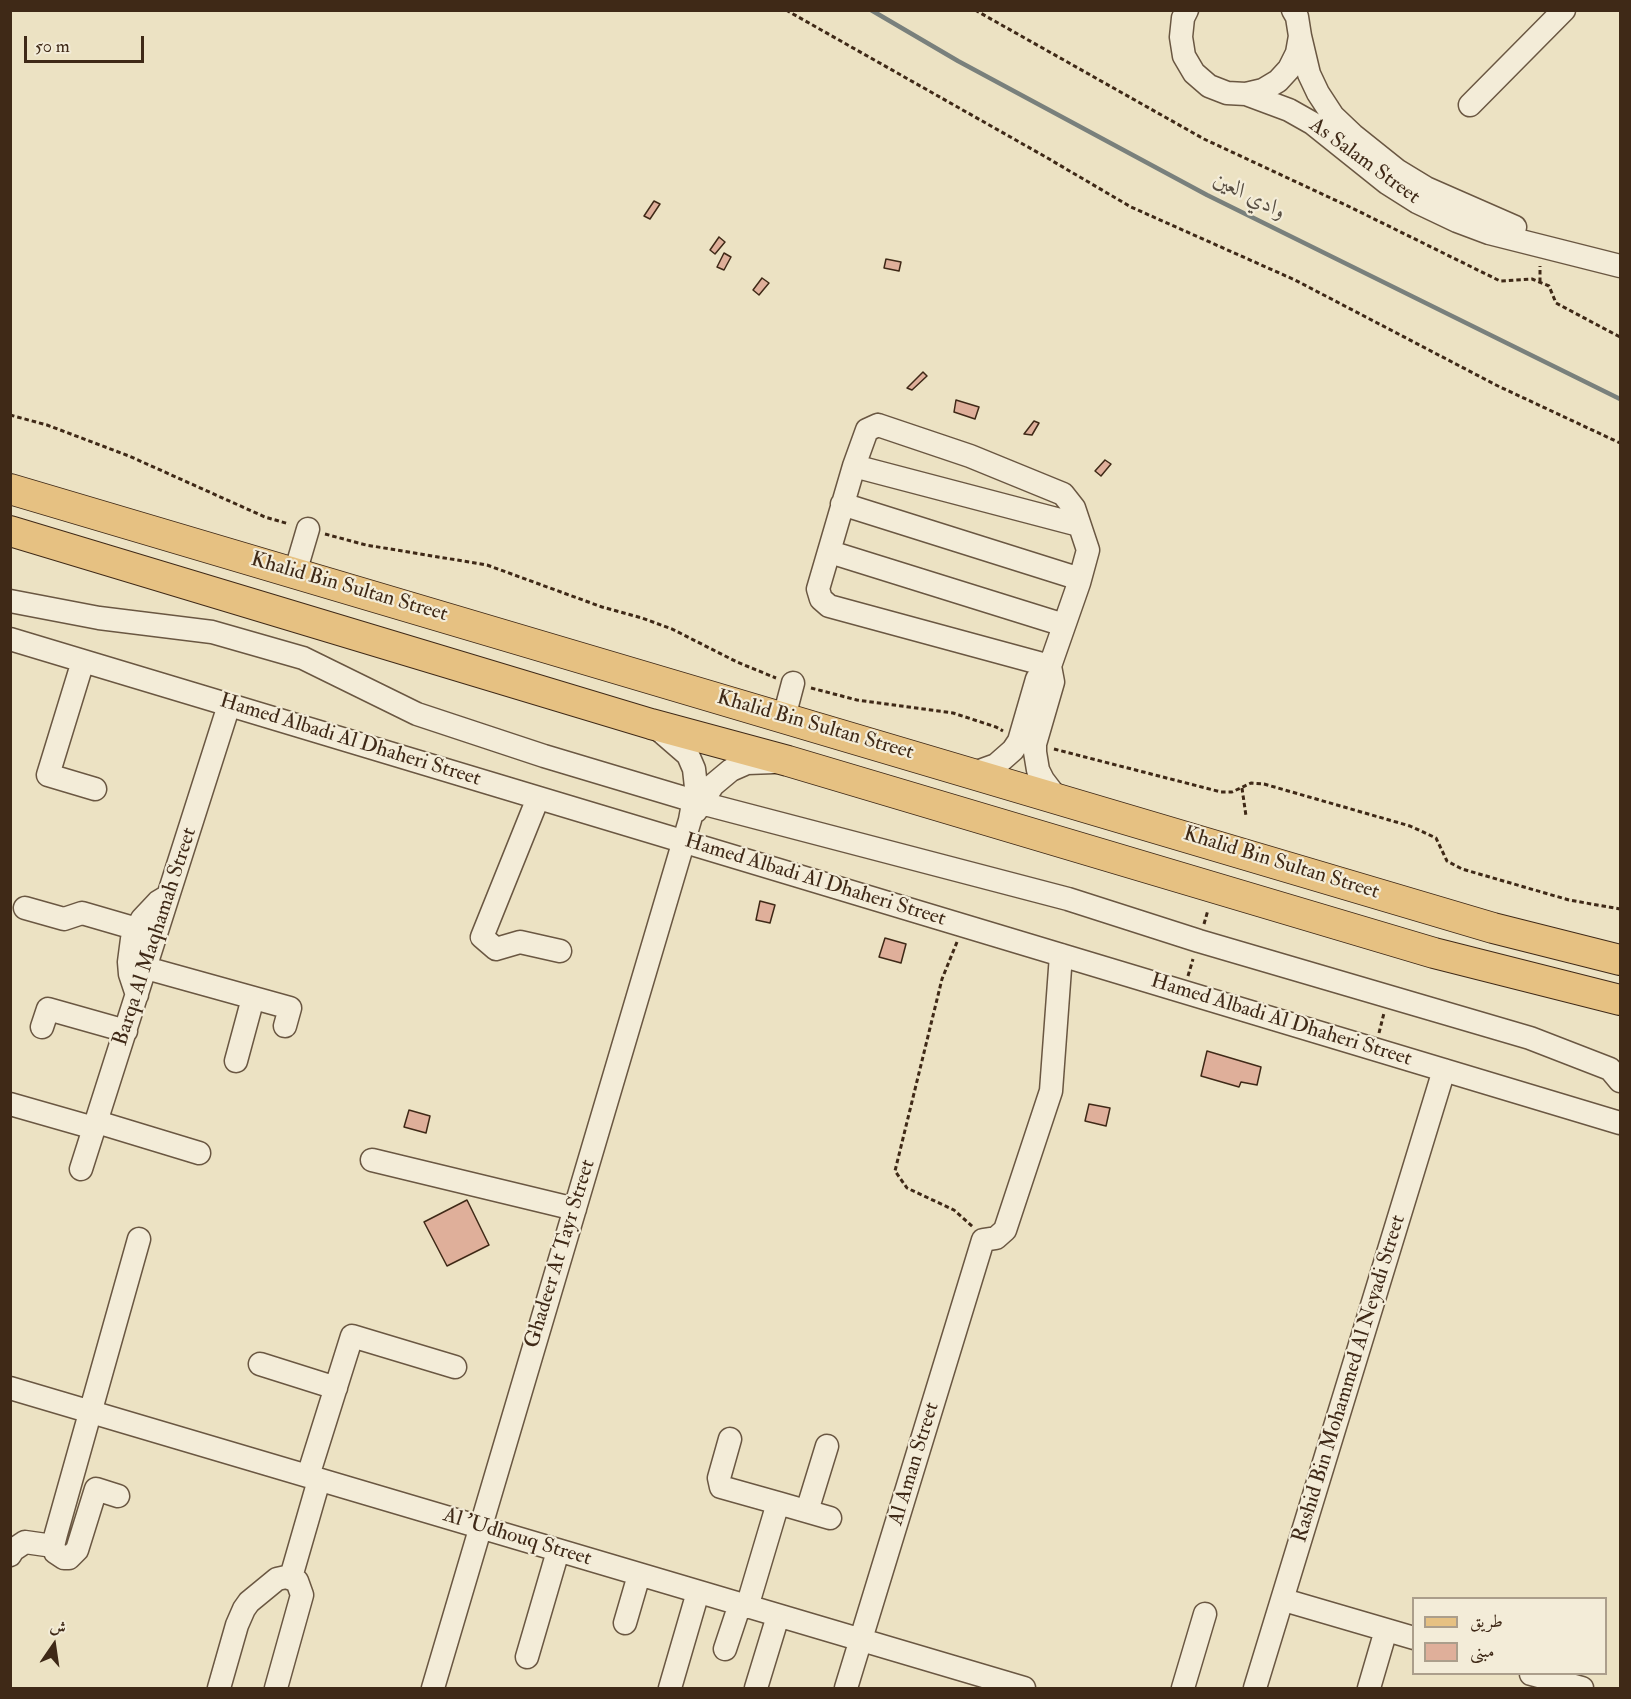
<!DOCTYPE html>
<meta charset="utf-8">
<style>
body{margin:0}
#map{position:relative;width:1631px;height:1699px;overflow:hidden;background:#ece2c3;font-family:"IM FELL Double Pica",Amiri,serif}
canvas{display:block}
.frame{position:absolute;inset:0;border:12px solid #3f2917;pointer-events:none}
.legend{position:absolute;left:1412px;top:1597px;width:195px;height:78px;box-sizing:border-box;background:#f3ecd8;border:2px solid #ab9e8b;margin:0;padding:8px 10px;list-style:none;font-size:18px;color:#3f2917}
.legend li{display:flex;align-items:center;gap:12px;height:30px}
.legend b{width:30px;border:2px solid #ab9e8b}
.north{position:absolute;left:24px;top:1615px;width:60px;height:60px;-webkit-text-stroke:4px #f3ecd8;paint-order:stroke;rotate:13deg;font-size:16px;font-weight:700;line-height:24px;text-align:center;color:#3f2917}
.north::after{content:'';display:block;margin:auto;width:21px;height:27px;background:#3f2917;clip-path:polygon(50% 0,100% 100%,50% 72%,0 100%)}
.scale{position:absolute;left:24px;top:36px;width:120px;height:27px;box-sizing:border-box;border:3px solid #3f2917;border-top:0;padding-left:8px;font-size:18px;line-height:21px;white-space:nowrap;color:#3f2917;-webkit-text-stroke:4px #f3ecd8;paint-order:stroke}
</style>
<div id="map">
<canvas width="1631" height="1699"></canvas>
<div class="frame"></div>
<ul class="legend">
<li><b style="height:8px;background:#e6c182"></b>طريق</li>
<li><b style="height:16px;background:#dfaf9a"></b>مبنى</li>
</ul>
<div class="north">ش</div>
<div class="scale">50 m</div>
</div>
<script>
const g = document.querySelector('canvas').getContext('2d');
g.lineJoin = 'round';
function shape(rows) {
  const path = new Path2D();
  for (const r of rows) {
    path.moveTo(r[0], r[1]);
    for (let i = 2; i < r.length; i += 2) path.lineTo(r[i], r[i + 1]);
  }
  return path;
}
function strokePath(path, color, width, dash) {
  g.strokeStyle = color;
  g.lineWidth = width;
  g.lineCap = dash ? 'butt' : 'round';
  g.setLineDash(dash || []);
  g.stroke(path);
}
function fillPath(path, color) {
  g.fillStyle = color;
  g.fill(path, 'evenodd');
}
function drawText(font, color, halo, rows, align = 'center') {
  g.font = font + ' "IM FELL Double Pica",Amiri,serif';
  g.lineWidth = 4.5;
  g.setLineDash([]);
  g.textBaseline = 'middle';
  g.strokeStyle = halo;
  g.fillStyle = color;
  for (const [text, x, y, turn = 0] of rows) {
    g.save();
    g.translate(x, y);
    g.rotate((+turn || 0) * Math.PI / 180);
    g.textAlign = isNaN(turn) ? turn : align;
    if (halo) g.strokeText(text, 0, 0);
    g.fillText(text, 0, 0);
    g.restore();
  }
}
strokePath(shape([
 [871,10,958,61,1207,195,1620,399]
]), '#79807c', 4.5);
const building = shape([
 [654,201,660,204,650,219,644,216,654,201],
 [719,237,725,242,715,254,710,250,719,237],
 [724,253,731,257,724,270,717,267,724,253],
 [886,259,901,262,899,271,884,268,886,259],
 [762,278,769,283,759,295,753,290,762,278],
 [923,372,927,376,912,390,907,388,923,372],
 [956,400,979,407,975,419,954,412,956,400],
 [1034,421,1039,423,1032,435,1024,434,1034,421],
 [1105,460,1111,464,1101,476,1095,471,1105,460],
 [760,901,775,905,770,923,756,920,760,901],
 [885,938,906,944,901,963,879,957,885,938],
 [1207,1051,1261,1067,1257,1085,1241,1082,1239,1087,1201,1076,1207,1051],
 [1089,1104,1110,1108,1106,1126,1085,1121,1089,1104],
 [409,1110,430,1116,426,1133,404,1127,409,1110],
 [467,1200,489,1245,447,1266,424,1222,467,1200]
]);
fillPath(building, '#dfaf9a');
strokePath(building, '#3f2917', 1.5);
const minor = shape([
 [1187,10,1183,18,1181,37,1184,56,1194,73,1209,86,1227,93,1246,94,1263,90,1278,81,1289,69,1297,53,1300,36,1297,17,1293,10],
 [1300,36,1309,74,1318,93,1333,116,1353,135,1398,171,1426,188,1515,227],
 [1246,94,1289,110,1312,123,1387,183,1417,202,1457,221,1489,233,1620,266],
 [1470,105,1564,10],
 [878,425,970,456,1063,494,1074,508,1088,550,1079,583,1050,666,829,606,821,599,818,589,854,466,867,430,878,425],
 [854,466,1079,525],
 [842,504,1080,579],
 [830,552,1064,625],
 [295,573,308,529],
 [10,601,99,618,212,632,303,658,417,714,544,756,701,803,1068,899,1199,941,1530,1038,1610,1069,1620,1081],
 [10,639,1620,1123],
 [83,661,48,775,95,789],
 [784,717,793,683],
 [974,773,996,765,1013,750,1019,741,1037,679,1050,666,1053,682,1035,744,1035,752,1038,770,1043,780,1056,797],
 [538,798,482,937,496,949,520,942,560,951],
 [696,811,713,785,731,770,747,763,774,762],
 [25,908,64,919,82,913,137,929],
 [146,968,290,1008,285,1026],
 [137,995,130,974,129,962,132,939,142,919,158,902,168,896],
 [42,1027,48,1009,126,1031],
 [236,1061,253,998],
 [10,1104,94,1128],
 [97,1122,199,1153],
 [372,1160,575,1209],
 [81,1169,229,705],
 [260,1364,336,1388],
 [10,1388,1024,1688],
 [730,1439,719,1478,721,1487,778,1503],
 [308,1476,352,1336,455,1367],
 [118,1496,96,1489,77,1550,69,1558,64,1558,55,1552,53,1546,56,1534,139,1239],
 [807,1511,827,1446],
 [10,1555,13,1550,25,1542,53,1546],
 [291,1577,319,1480],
 [1284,1600,1414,1638],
 [747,1607,778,1503,830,1518],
 [625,1623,639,1575],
 [725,1649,740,1604],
 [527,1657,558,1551],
 [1531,1674,1582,1688],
 [219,1688,237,1625,244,1609,249,1602,277,1579,286,1577,297,1581,302,1595,276,1688],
 [433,1688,690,820,696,787,694,769,688,755,658,729],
 [670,1688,698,1592],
 [756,1688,778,1616],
 [846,1688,983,1240,996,1238,1005,1230,1051,1091,1061,955],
 [1183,1688,1205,1614],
 [1255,1688,1444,1070],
 [1369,1688,1386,1630]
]);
const major = shape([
 [10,489,1493,928,1620,960],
 [10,531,651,724,788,761,1434,953,1620,1000]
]);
strokePath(minor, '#6a5742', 25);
strokePath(major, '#3f2917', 32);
strokePath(shape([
 [786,10,1044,156,1131,207,1295,280,1498,386,1620,443],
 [975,10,1204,139,1350,207,1500,281,1532,279,1549,286,1556,303,1620,337],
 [1540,282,1540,266],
 [10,415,47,425,129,456,265,517,289,524],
 [325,534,366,545,487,565,602,607,642,618,672,629,737,662,776,678],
 [811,688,857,700,953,713,996,727,1003,731],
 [1054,749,1221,792,1232,792,1251,783,1264,784,1410,826,1436,838,1447,861,1462,869,1569,900,1620,909],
 [1242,788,1246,816],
 [1204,924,1208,910],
 [957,942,942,979,895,1171,907,1188,954,1210,973,1227],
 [1188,976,1193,959],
 [1379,1033,1384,1013]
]), '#3f2917', 3, [4.5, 3]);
strokePath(minor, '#f3ecd8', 22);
strokePath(major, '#e6c182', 30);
drawText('21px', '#3f2917', '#f3ecd8', [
 ["As Salam Street",1364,162,36],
 ["Khalid Bin Sultan Street",349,588,16],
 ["Khalid Bin Sultan Street",815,726,16],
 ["Hamed Albadi Al Dhaheri Street",350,741,17],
 ["Khalid Bin Sultan Street",1281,864,17],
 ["Hamed Albadi Al Dhaheri Street",815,881,17],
 ["Barqa Al Maqhamah Street",156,937,-72],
 ["Hamed Albadi Al Dhaheri Street",1281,1021,17],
 ["Ghadeer At Tayr Street",561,1254,-73],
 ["Rashid Bin Mohammed Al Neyadi Street",1350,1379,-73],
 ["Al Aman Street",915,1464,-73],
 ["Al 'Udhouq Street",517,1538,17]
]);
drawText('italic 22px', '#574d41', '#f3ecd8', [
 ["وادي العين",1249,197,27]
]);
</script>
